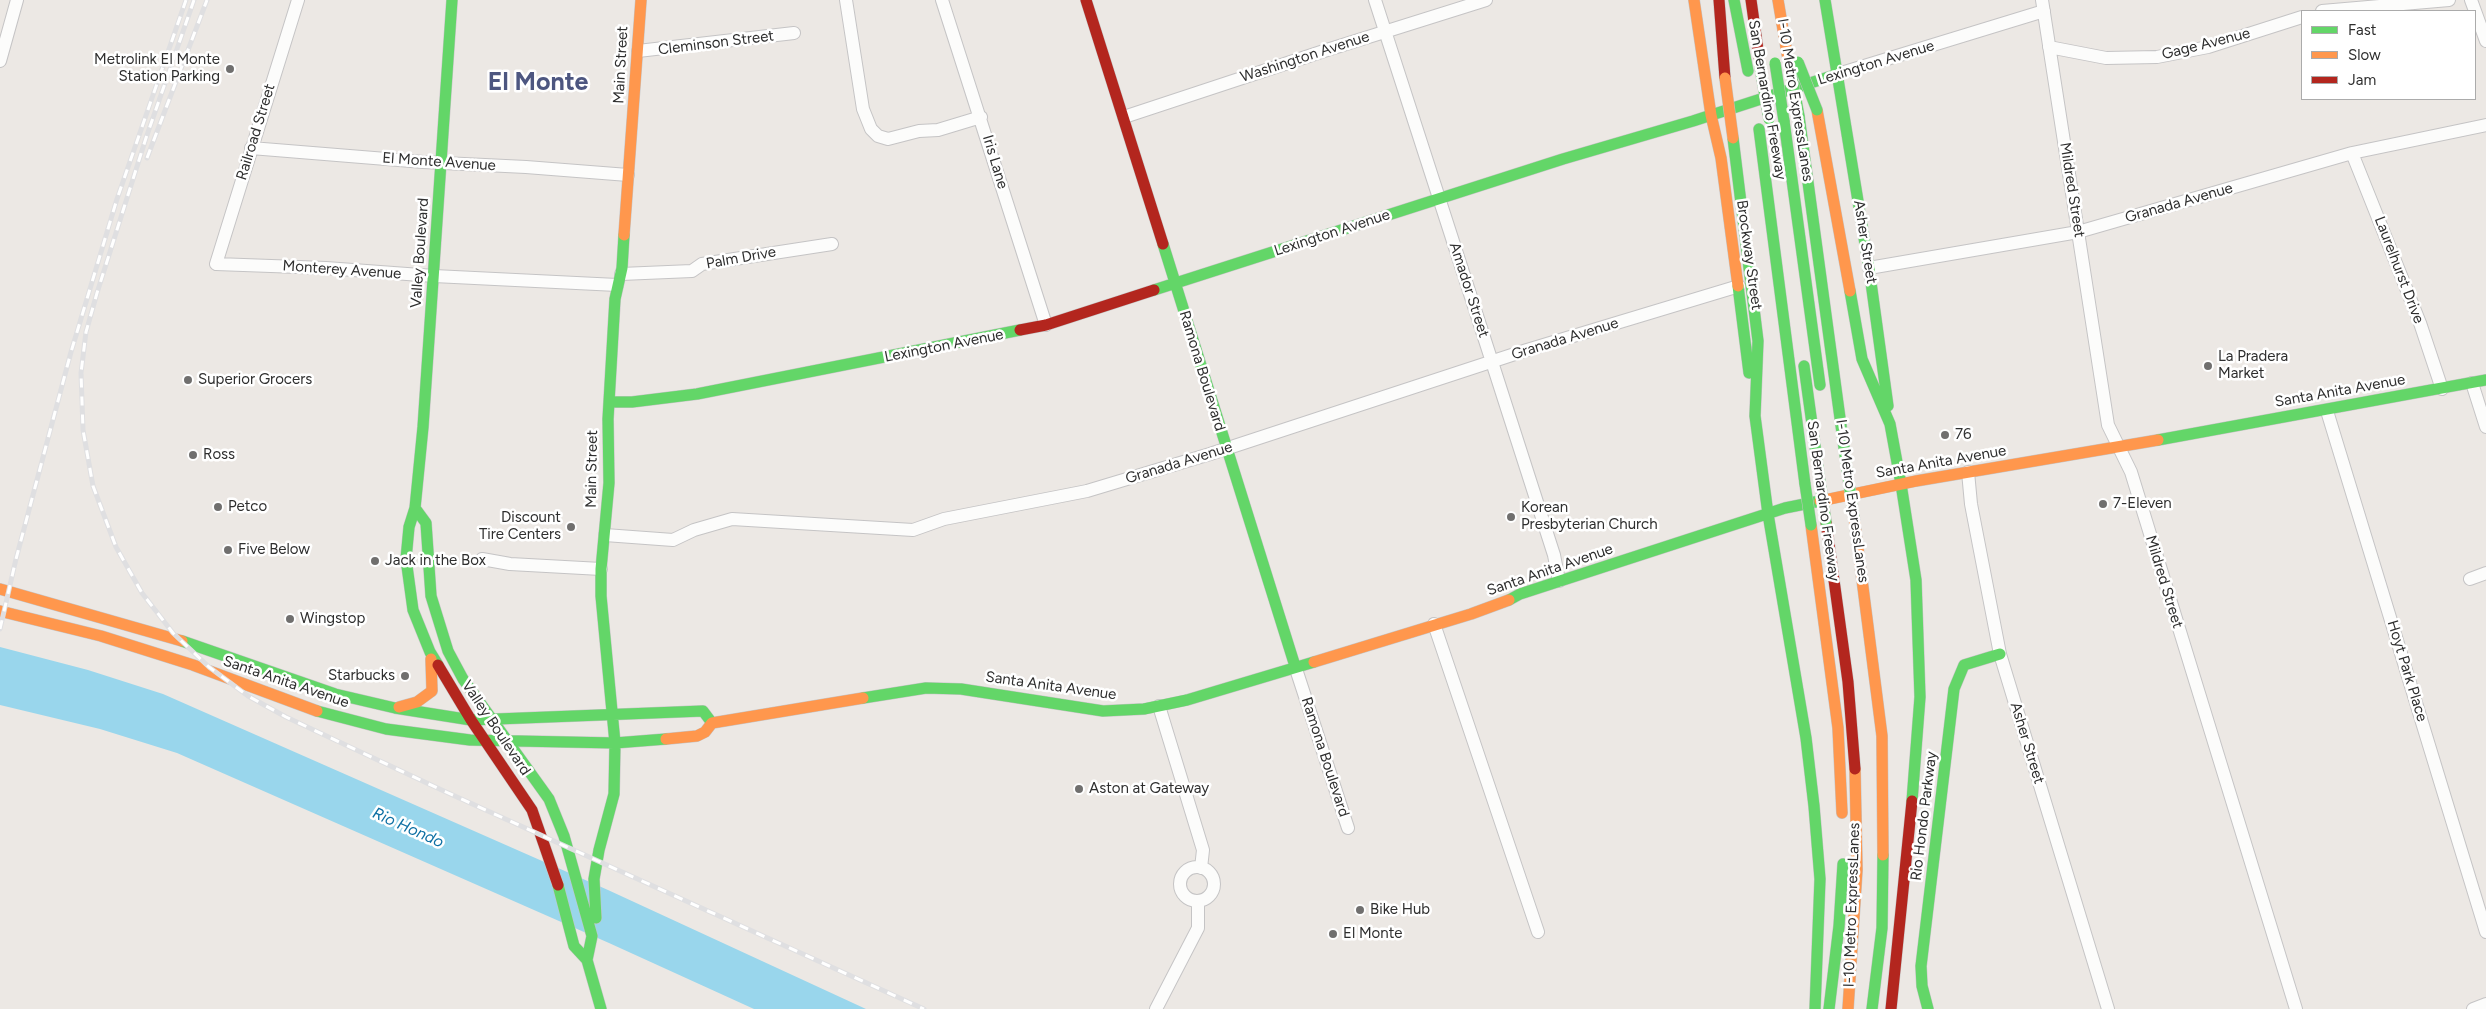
<!DOCTYPE html>
<style>
body{margin:0}
#map{position:relative;width:2486px;height:1009px;overflow:hidden;background:#ece8e4;font-family:Figtree,sans-serif}
canvas{display:block}
.legend{position:absolute;left:2301px;top:10px;width:175px;height:90px;box-sizing:border-box;background:#fff;border:1px solid #ababab;margin:0;padding:6px 9px;list-style:none;font-size:15px;color:#2e2e2e}
.legend li{display:flex;align-items:center;gap:10px;height:25px}
.legend b{width:25px;border:1px solid #ababab}
</style>
<div id="map">
<canvas width="2486" height="1009"></canvas>
<ul class="legend">
<li><b style="height:6px;background:#63d668"></b>Fast</li>
<li><b style="height:6px;background:#ff974d"></b>Slow</li>
<li><b style="height:6px;background:#b3261e"></b>Jam</li>
</ul>
</div>
<script>
const g = document.querySelector('canvas').getContext('2d');
g.lineJoin = 'round';
function fillPath(path, color) {
  g.fillStyle = color;
  g.fill(path, 'evenodd');
}
function shape(rows) {
  const path = new Path2D();
  for (const r of rows) {
    if (r.length === 3) {
      path.moveTo(r[0] + r[2], r[1]);
      path.arc(r[0], r[1], r[2], 0, 2 * Math.PI);
      continue;
    }
    path.moveTo(r[0], r[1]);
    for (let i = 2; i < r.length; i += 2) path.lineTo(r[i], r[i + 1]);
  }
  return path;
}
function strokePath(path, color, width, dash) {
  g.strokeStyle = color;
  g.lineWidth = width;
  g.lineCap = dash ? 'butt' : 'round';
  g.setLineDash(dash || []);
  g.stroke(path);
}
function drawText(font, color, halo, rows, align = 'center') {
  g.font = font + ' Figtree,sans-serif';
  g.lineWidth = 5;
  g.setLineDash([]);
  g.textBaseline = 'middle';
  g.strokeStyle = halo;
  g.fillStyle = color;
  for (const [text, x, y, turn = 0] of rows) {
    g.save();
    g.translate(x, y);
    g.rotate((+turn || 0) * Math.PI / 180);
    g.textAlign = isNaN(turn) ? turn : align;
    if (halo) g.strokeText(text, 0, 0);
    g.fillText(text, 0, 0);
    g.restore();
  }
}
fillPath(shape([
 [0,647,88,670,163,694,608,890,866,1009,754,1009,609,943,177,753,100,729,0,705]
]), '#99d6ec');
const street = shape([
 [298,0,216,264,326,268,434,276,617,285],
 [846,0,863,109,871,129,878,136,888,139,919,131,938,130,981,117],
 [942,0,1046,325],
 [1375,0,1492,362,1554,555,1559,581],
 [2042,0,2108,425,2131,472,2296,1009],
 [2471,0,2486,41],
 [2322,11,2449,0],
 [2049,47,2106,58,2157,57,2208,47,2302,17],
 [638,51,794,33],
 [0,61,17,0],
 [1838,74,2044,11],
 [1124,117,1330,49,1486,0],
 [251,148,423,162,526,167,628,175],
 [2352,153,2420,323,2442,389],
 [1869,268,2078,232,2352,153,2486,125],
 [621,274,692,271,702,264,832,244],
 [2472,383,2486,427],
 [2327,411,2486,932],
 [1968,472,1971,504,2000,654,2108,1009],
 [605,535,673,540,694,530,732,519,913,530,944,519,1087,491,1210,454,1527,350,1739,286],
 [482,559,510,564,601,569],
 [2470,579,2486,573],
 [1434,624,1538,932],
 [1295,666,1348,828],
 [1159,706,1203,850,1201,868],
 [1197,884,17],
 [1156,1009,1198,928,1198,901],
 [2473,1009,2486,1004]
]);
const fast = shape([
 [1734,0,1748,71],
 [1825,0,1869,268,1888,406],
 [1799,116,1848,477],
 [1784,121,1820,385],
 [1759,129,1805,484],
 [1733,138,1758,341,1755,416],
 [1163,244,1295,666],
 [1738,286,1749,373],
 [1154,290,1563,159,1693,121,1838,74],
 [1850,291,1862,359,1890,424],
 [1804,366,1820,482],
 [609,402,632,402,697,394,1020,330],
 [1755,416,1768,514],
 [1890,424,1901,484],
 [2158,440,2486,380],
 [1901,484,1916,580,1920,697,1912,801],
 [415,508,426,523,431,596,448,651,463,679,549,799,564,836,592,936,587,960],
 [1768,514,1806,738,1814,806,1820,879,1815,1009],
 [1509,600,1520,594,1785,508,1820,501],
 [182,641,335,694,395,708,471,720,703,711,712,723],
 [438,665,430,652,413,610,406,559,409,527,415,508,423,427,452,0],
 [863,698,926,688,961,689,1103,711,1144,709,1187,700,1314,662],
 [317,711,386,729,470,740,615,743,666,739],
 [615,743,601,596,601,569,609,483,608,419,615,299,622,268,624,235],
 [558,885,574,946,587,960,601,1009],
 [596,918,594,879,599,850,614,794,615,743],
 [1829,1009,1839,926,1843,864],
 [1872,1009,1882,928,1883,855],
 [1928,1009,1922,986,1921,966,1954,689,1964,665,2000,654]
]);
const slow = shape([
 [1694,0,1711,115,1721,158,1738,286],
 [1778,0,1788,59],
 [1817,110,1850,291],
 [624,235,641,0],
 [1820,501,1916,481,2158,440],
 [1854,517,1882,736,1883,855],
 [1811,525,1838,728,1842,813],
 [0,589,182,641],
 [0,611,101,636,193,665,317,711],
 [1314,662,1471,614,1509,600],
 [399,707,417,702,432,691,431,659],
 [666,739,697,736,705,732,712,723,863,698],
 [1848,1009,1857,870,1855,769]
]);
const jam = shape([
 [1086,0,1163,244],
 [1719,0,1725,78],
 [1751,0,1759,57],
 [1020,330,1046,325,1154,290],
 [1826,522,1848,682,1855,769],
 [438,665,471,720,532,810,558,885],
 [1891,1009,1912,801]
]);
strokePath(street, '#c5c4c5', 14);
strokePath(fast, '#c5c4c5', 12);
strokePath(slow, '#c5c4c5', 12);
strokePath(jam, '#c5c4c5', 12);
strokePath(street, '#fcfcfb', 12);
strokePath(fast, '#63d668', 11);
strokePath(slow, '#ff974d', 11);
strokePath(jam, '#b3261e', 11);
const rail = shape([
 [194,0,146,138,97,293,86,332,81,373,83,430,93,486,116,547,142,593,173,633,209,667,248,696,286,717,446,792,924,1009],
 [147,158,207,0],
 [0,629,16,559,71,352,117,199,186,0]
]);
strokePath(rail, '#dfdfe1', 5);
strokePath(rail, '#fff', 3, [9]);
const fastBridge = shape([
 [1789,62,1799,116],
 [1798,62,1817,110],
 [1775,63,1784,121],
 [1760,67,1769,119],
 [1848,477,1854,517],
 [1820,482,1826,522],
 [1805,484,1811,525]
]);
const slowBridge = shape([
 [1725,78,1733,138]
]);
strokePath(fastBridge, '#c6c5c4', 12, []);
strokePath(slowBridge, '#c6c5c4', 12, []);
strokePath(fastBridge, '#63d668', 11);
strokePath(slowBridge, '#ff974d', 11);
for (const [x, y, r, color] of [
 [230,69,5,"#706f6e"],
 [2208,366,5,"#706f6e"],
 [188,380,5,"#706f6e"],
 [1945,435,5,"#706f6e"],
 [193,455,5,"#706f6e"],
 [2103,504,5,"#706f6e"],
 [218,507,5,"#706f6e"],
 [1511,517,5,"#706f6e"],
 [571,527,5,"#706f6e"],
 [228,550,5,"#706f6e"],
 [375,561,5,"#706f6e"],
 [290,619,5,"#706f6e"],
 [405,676,5,"#706f6e"],
 [1079,789,5,"#706f6e"],
 [1360,910,5,"#706f6e"],
 [1333,934,5,"#706f6e"]
]) {
  const dot = new Path2D();
  dot.arc(x, y, r, 0, 2 * Math.PI);
  g.fillStyle = color;
  g.fill(dot);
  strokePath(dot, '#fff', 2);
}
drawText('15px', '#2e2e2e', '#fff', [
 ["Cleminson Street",716,43,-7],
 ["Gage Avenue",2206,44,-14],
 ["Washington Avenue",1305,57,-18],
 ["Lexington Avenue",1876,63,-17],
 ["Main Street",621,65,-87],
 ["San Bernardino Freeway",1767,100,80],
 ["I-10 Metro ExpressLanes",1795,100,81],
 ["Railroad Street",256,132,-73],
 ["El Monte Avenue",439,162,4],
 ["Iris Lane",995,162,73],
 ["Mildred Street",2072,190,81],
 ["Granada Avenue",2179,203,-16],
 ["Lexington Avenue",1332,233,-18],
 ["Asher Street",1865,242,81],
 ["Valley Boulevard",420,253,-86],
 ["Brockway Street",1749,255,82],
 ["Palm Drive",741,258,-10],
 ["Monterey Avenue",342,270,4],
 ["Laurelhurst Drive",2399,270,69],
 ["Amador Street",1469,290,72],
 ["Granada Avenue",1565,339,-17],
 ["Lexington Avenue",944,346,-11],
 ["Ramona Boulevard",1202,371,73],
 ["Santa Anita Avenue",2340,391,-10],
 ["Santa Anita Avenue",1941,462,-10],
 ["Granada Avenue",1179,463,-17],
 ["Main Street",592,469,-89],
 ["San Bernardino Freeway",1823,501,82],
 ["I-10 Metro ExpressLanes",1852,501,82],
 ["Santa Anita Avenue",1550,570,-19],
 ["Mildred Street",2164,582,73],
 ["Hoyt Park Place",2407,671,73],
 ["Santa Anita Avenue",286,682,19],
 ["Santa Anita Avenue",1051,686,8],
 ["Valley Boulevard",496,728,56],
 ["Asher Street",2027,743,73],
 ["Ramona Boulevard",1325,757,72],
 ["Rio Hondo Parkway",1924,816,-83],
 ["I-10 Metro ExpressLanes",1852,905,-88]
]);
drawText('15px', '#2e2e2e', '#fff', [
 ["Metrolink El Monte",220,60,"right"],
 ["Station Parking",220,77,"right"],
 ["La Pradera",2218,357],
 ["Market",2218,374],
 ["Superior Grocers",198,380],
 ["76",1955,435],
 ["Ross",203,455],
 ["7-Eleven",2113,504],
 ["Petco",228,507],
 ["Korean",1521,508],
 ["Presbyterian Church",1521,525],
 ["Discount",561,518,"right"],
 ["Tire Centers",561,535,"right"],
 ["Five Below",238,550],
 ["Jack in the Box",385,561],
 ["Wingstop",300,619],
 ["Starbucks",395,676,"right"],
 ["Aston at Gateway",1089,789],
 ["Bike Hub",1370,910],
 ["El Monte",1343,934]
], 'left');
drawText('italic 16px', '#0d6fa3', '#fff', [
 ["Rio Hondo",408,828,24]
]);
drawText('bold 25px', '#4d5680', '#fff', [
 ["El Monte",538,83]
]);
</script>
